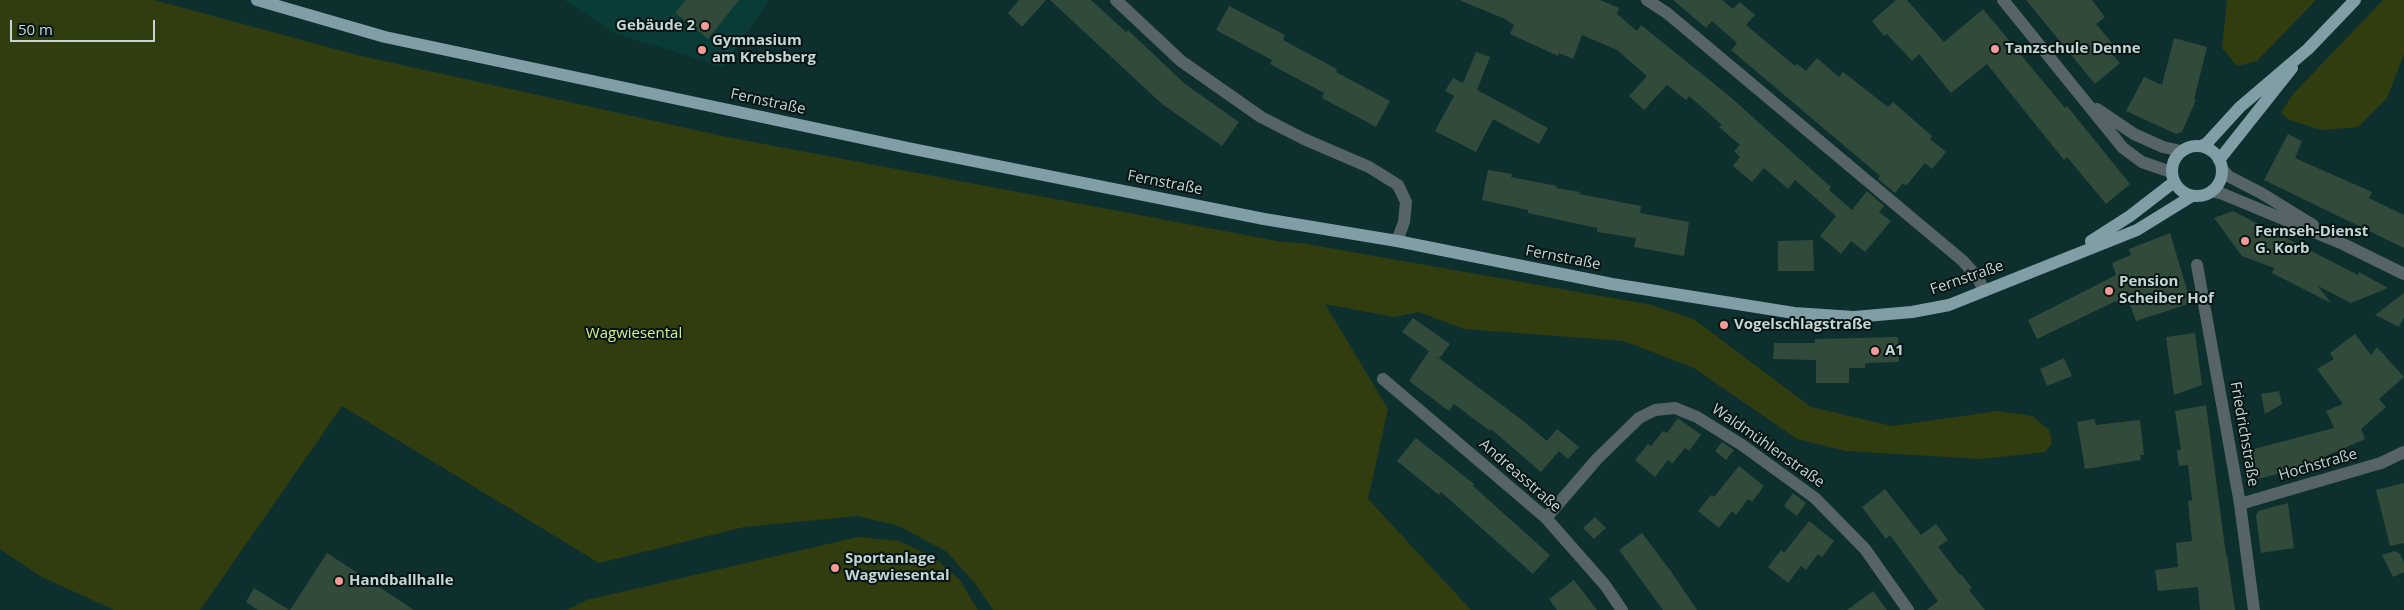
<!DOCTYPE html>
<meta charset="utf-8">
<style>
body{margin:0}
#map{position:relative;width:2404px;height:610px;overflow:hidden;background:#0d302e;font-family:"Open Sans",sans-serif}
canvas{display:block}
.scale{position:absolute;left:10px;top:20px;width:145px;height:22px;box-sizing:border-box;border:2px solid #c4d6d4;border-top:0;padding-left:6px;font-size:15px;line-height:18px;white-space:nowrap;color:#c4d6d4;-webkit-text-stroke:4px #071514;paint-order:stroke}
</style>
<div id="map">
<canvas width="2404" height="610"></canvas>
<div class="scale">50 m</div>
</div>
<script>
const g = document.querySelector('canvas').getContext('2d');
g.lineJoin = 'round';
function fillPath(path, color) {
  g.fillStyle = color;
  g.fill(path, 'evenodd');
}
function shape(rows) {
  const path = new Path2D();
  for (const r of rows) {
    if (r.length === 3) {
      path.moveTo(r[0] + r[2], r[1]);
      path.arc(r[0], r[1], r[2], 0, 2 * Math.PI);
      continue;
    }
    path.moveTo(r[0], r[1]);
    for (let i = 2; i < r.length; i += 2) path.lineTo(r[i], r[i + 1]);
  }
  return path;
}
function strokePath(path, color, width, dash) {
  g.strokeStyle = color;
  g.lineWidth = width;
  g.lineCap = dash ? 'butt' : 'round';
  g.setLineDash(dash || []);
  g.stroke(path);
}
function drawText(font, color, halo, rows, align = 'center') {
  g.font = font + ' "Open Sans",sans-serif';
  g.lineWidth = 4;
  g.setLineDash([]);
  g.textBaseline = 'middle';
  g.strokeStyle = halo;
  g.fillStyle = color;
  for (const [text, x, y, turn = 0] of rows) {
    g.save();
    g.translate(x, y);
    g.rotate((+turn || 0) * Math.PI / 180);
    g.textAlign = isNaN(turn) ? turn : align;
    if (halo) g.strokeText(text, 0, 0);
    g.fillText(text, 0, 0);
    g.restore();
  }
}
fillPath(shape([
 [564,0,769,0,723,67,614,33]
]), '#093b37');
fillPath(shape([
 [0,0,154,0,357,55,727,137,1282,242,1301,243,1652,305,1695,320,1811,407,1892,426,1998,411,2032,416,2049,430,2052,443,2045,452,1981,459,1846,451,1797,439,1694,368,1624,341,1464,329,1419,312,1394,317,1325,304,1388,409,1368,499,1471,610,993,610,977,586,947,552,899,526,858,516,744,527,599,563,342,406,200,610,114,610,42,577,0,549],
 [2227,0,2316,0,2257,61,2237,66,2222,48],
 [2383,0,2404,0,2404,54,2387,98,2358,127,2322,130,2289,120,2281,112,2294,93],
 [858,537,899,541,933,557,959,579,978,610,567,610,587,600]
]), '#323d0f');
fillPath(shape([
 [686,0,739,0,708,39,675,13],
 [1019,0,1046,0,1022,27,1008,13],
 [1050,0,1091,0,1126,32,1128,30,1185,84,1239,122,1222,146,1162,104],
 [1459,0,1600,0,1619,8,1617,14,1637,31,1641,25,1728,95,1831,187,1829,190,1852,210,1867,191,1884,206,1879,212,1891,221,1865,252,1851,241,1841,254,1820,236,1836,216,1795,180,1788,189,1764,168,1752,182,1733,166,1740,157,1734,151,1740,145,1719,127,1722,125,1689,96,1686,100,1667,85,1644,110,1629,96,1647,76,1617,50,1582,35,1573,59,1559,53,1558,56,1510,34,1514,25,1505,19],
 [1673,0,1722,0,1733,9,1740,2,1755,15,1746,25,1795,66,1797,64,1806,71,1817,58,1839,77,1843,72,1888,107,1893,102,1932,136,1930,139,1946,152,1932,169,1925,163,1906,186,1903,183,1895,193,1878,179,1880,176,1731,50,1737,43,1712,21,1706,28],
 [1896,0,1907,0,1944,42,1983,9,2065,108,2067,106,2130,184,2106,204,2067,157,2064,160,1987,64,1951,93,1919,54,1912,61,1887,34,1884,36,1872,21],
 [2026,0,2092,0,2105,17,2096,24,2117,49,2112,54,2120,63,2095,84],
 [1229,6,1285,35,1283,40,1337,69,1336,72,1390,101,1376,127,1322,98,1324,93,1270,64,1272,60,1216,30],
 [2174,38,2207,47,2194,99,2196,100,2182,132,2176,134,2126,111,2144,77,2162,85],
 [1476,52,1490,57,1477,90,1548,128,1539,144,1493,119,1476,152,1435,131,1454,96,1445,91,1453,78,1463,83],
 [2288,134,2302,141,2295,158,2372,192,2369,198,2404,215,2404,248,2264,180],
 [1488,170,1512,174,1511,177,1557,186,1556,188,1580,192,1579,194,1641,206,1640,213,1689,222,1684,256,1634,247,1636,238,1597,232,1597,228,1528,213,1528,210,1482,200],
 [2233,211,2358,275,2359,272,2388,288,2351,303,2318,286,2331,303,2272,273,2274,268,2242,256,2214,218],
 [2170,233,2191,303,2136,321,2128,299,2118,304,2116,301,2037,339,2028,320,2116,275,2112,263,2131,255,2129,249],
 [1813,240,1814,271,1778,271,1778,241],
 [2404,293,2404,317,2399,327,2375,315],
 [1413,318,1450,344,1439,359,1435,355,1522,420,1547,441,1557,429,1579,447,1568,459,1559,451,1541,472,1491,429,1490,431,1454,404,1449,411,1409,381,1429,351,1402,332],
 [2195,333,2202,385,2174,395,2166,337],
 [2355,334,2371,355,2377,347,2404,377,2379,399,2386,407,2361,429,2365,439,2326,456,2328,461,2258,479,2250,450,2334,428,2326,411,2343,404,2317,369,2334,359,2330,353],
 [1898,337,1899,362,1865,363,1865,368,1849,368,1849,383,1816,383,1816,360,1773,359,1774,343,1815,343,1815,339],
 [2064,358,2072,376,2047,386,2040,369],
 [2279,391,2282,404,2265,414,2261,394],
 [2206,405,2226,555,2227,555,2235,610,2200,610,2198,587,2158,591,2155,570,2178,567,2176,543,2192,541,2188,501,2192,500,2188,465,2179,466,2177,450,2181,450,2175,411],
 [1678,418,1701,435,1689,451,1685,448,1672,464,1668,460,1655,477,1635,460,1648,444,1651,446,1663,431,1667,433],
 [2094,419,2096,425,2140,420,2144,455,2140,455,2141,460,2085,469,2077,422],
 [1416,438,1474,484,1473,486,1550,555,1533,574,1441,492,1439,495,1397,461],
 [1722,442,1734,450,1726,460,1715,451],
 [1739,466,1764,486,1752,502,1748,499,1736,515,1732,511,1719,528,1698,511,1711,495,1714,497],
 [2404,483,2404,543,2390,546,2376,490],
 [1885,489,1921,535,1936,524,1948,540,1938,547,1960,575,1961,574,1972,588,1969,590,1985,610,1927,610,1938,601,1890,535,1886,539,1862,507],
 [1793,493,1806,503,1797,516,1784,506],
 [2288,503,2294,548,2261,553,2256,516,2258,511],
 [1595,517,1606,528,1594,539,1583,528],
 [1809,521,1834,541,1822,557,1818,554,1806,570,1801,566,1788,583,1768,567,1781,550,1784,553],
 [1642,533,1670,570,1697,610,1663,610,1619,550],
 [2395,551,2400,554,2404,562,2404,572,2393,577,2382,555],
 [327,553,414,610,290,610],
 [1574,580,1597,610,1557,610,1549,599],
 [254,588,289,610,258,610,246,602],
 [1873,591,1887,610,1847,610]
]), '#324a3a');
strokePath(shape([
 [1116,0,1181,61,1261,117,1304,139,1369,167,1398,185,1406,202,1404,222,1397,241],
 [1647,0,1667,13,1963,261,1978,278,1984,291],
 [2003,0,2123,148,2142,162,2171,172],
 [2097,109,2134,134,2163,147,2181,151],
 [2222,169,2228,176,2261,193,2313,225],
 [2212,191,2223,194,2343,244,2404,274],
 [2197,265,2240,504,2254,610],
 [1383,379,1546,518,1605,585,1622,610],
 [2240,504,2381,463,2404,452],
 [1546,518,1597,459,1639,418,1655,410,1675,408,1697,417,1742,445,1815,498,1865,549,1908,610]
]), '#566468', 12);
strokePath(shape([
 [257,0,385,37,913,149,1264,219,1397,241,1612,284,1794,313,1854,317,1912,312,1949,305,2137,230,2192,196],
 [2197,171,25],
 [2201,146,2207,143,2240,107,2308,49,2355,0],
 [2219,160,2292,68],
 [2091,241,2130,216,2174,182]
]), '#819da6', 12);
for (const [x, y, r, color] of [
 [705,26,5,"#f59b97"],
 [1995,49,5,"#f59b97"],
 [702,50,5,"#f59b97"],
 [2245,241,5,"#f59b97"],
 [2109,291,5,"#f59b97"],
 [1724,325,5,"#f59b97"],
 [1875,351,5,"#f59b97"],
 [835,568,5,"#f59b97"],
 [339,581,5,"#f59b97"]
]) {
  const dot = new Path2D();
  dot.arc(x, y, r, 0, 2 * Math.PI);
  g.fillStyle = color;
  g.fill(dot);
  strokePath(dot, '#071514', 2);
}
drawText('bold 15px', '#c4d6d4', '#071514', [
 ["Gebäude 2",695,26,"right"],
 ["Gymnasium",712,41],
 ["am Krebsberg",712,58],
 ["Tanzschule Denne",2005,49],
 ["Fernseh-Dienst",2255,232],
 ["G. Korb",2255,249],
 ["Pension",2119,282],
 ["Scheiber Hof",2119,299],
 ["Vogelschlagstraße",1734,325],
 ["A1",1885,351],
 ["Sportanlage",845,559],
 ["Wagwiesental",845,576],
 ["Handballhalle",349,581]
], 'left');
drawText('15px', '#c4d6d4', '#071514', [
 ["Fernstraße",768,102,12],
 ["Fernstraße",1165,183,11],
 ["Fernstraße",1563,258,11],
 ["Fernstraße",1967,278,-19],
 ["Friedrichstraße",2244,434,80],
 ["Waldmühlenstraße",1768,446,35],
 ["Hochstraße",2318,465,-16],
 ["Andreasstraße",1520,476,41]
]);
drawText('15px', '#d4ef8d', '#071514', [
 ["Wagwiesental",634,334]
]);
</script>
